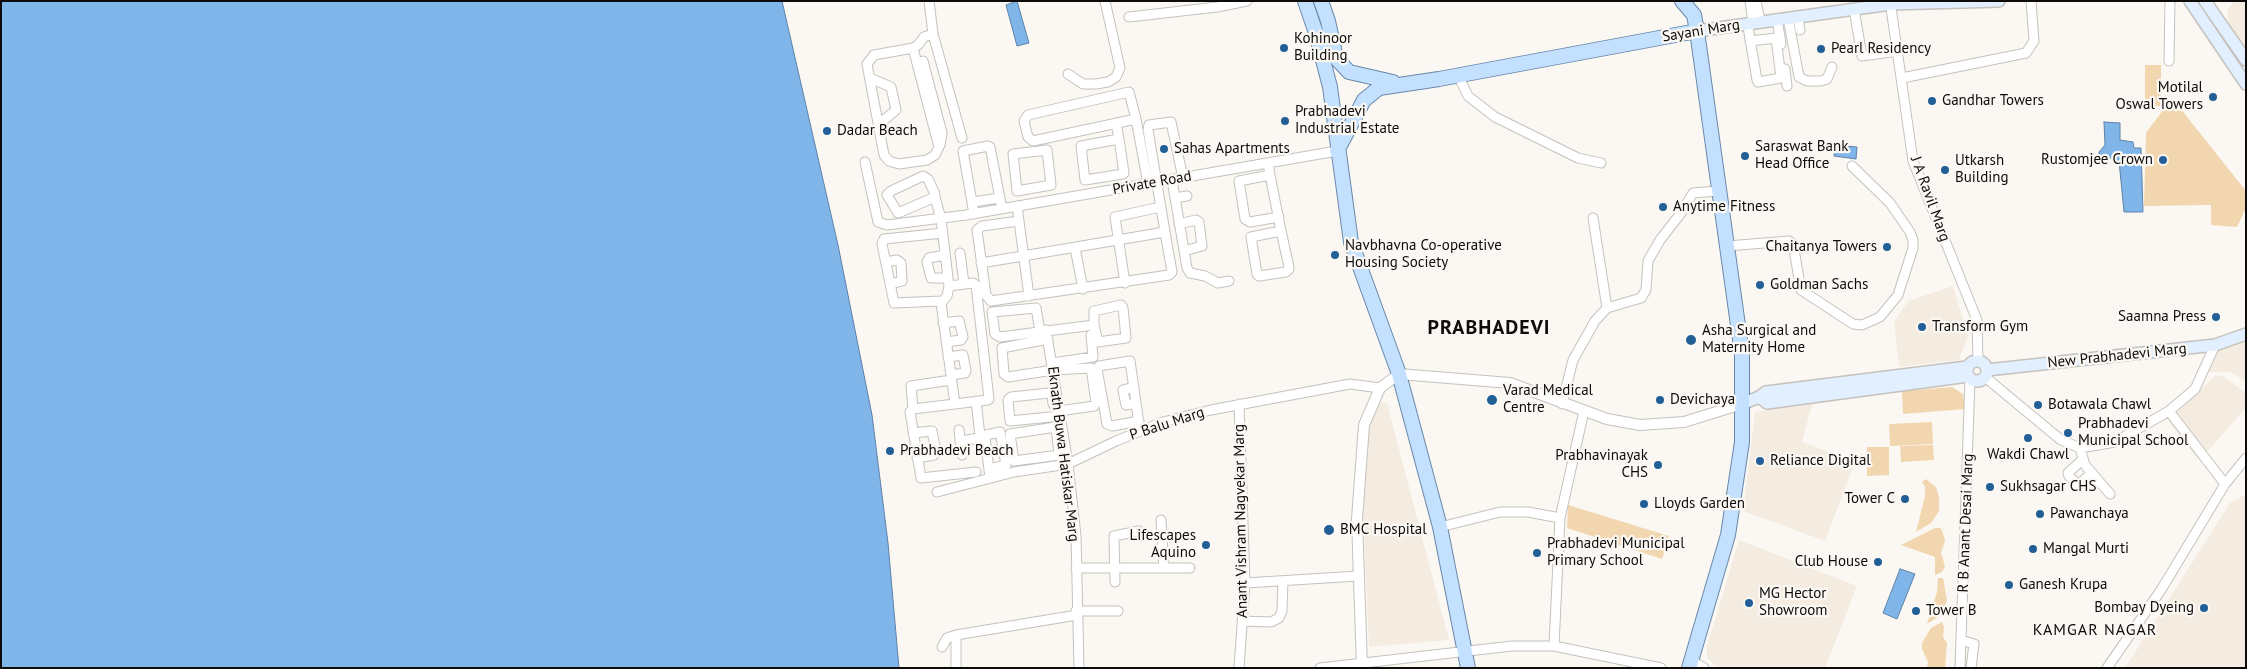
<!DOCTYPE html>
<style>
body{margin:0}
#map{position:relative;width:2247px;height:669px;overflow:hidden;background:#fbf8f3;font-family:"PT Sans",sans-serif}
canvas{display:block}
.frame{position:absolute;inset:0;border:2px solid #0d0c0b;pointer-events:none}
</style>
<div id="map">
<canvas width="2247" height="669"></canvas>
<div class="frame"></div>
</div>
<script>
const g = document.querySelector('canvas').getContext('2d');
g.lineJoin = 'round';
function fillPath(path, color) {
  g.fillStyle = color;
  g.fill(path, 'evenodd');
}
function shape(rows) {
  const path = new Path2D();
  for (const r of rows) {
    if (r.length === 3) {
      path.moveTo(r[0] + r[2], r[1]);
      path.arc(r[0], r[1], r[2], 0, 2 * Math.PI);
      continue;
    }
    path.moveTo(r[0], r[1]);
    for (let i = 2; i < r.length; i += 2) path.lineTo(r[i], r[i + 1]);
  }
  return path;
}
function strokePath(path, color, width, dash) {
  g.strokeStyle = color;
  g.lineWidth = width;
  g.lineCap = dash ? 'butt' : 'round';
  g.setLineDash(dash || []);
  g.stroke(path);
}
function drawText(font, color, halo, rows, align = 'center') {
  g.font = font + ' "PT Sans",sans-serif';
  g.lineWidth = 4.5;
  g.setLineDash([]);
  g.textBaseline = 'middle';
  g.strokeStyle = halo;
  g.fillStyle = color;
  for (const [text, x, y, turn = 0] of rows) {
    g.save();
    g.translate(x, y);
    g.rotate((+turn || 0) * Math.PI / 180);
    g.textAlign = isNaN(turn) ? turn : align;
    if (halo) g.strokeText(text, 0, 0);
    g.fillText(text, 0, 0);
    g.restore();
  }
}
fillPath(shape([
 [2235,1,2246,1,2246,49,2228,23,2227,10],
 [1953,286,1968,336,1959,360,1899,367,1894,322,1908,301],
 [2246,339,2246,382,2230,372,2208,372,2220,346],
 [2216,375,2224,377,2246,393,2246,408,2205,454,2198,459,2168,421],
 [1813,401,1802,442,1855,462,1825,541,1743,511,1755,412],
 [1377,402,1387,403,1449,640,1369,647,1363,515,1370,415],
 [2246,494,2246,668,2125,668,2230,503],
 [1739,540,1857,586,1825,668,1718,668,1707,658,1707,646]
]), '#f4ece1');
fillPath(shape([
 [2145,65,2161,65,2161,106,2145,106],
 [2172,98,2246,191,2246,208,2237,227,2211,225,2211,205,2144,206,2146,133],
 [1952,387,1963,394,1965,409,1903,414,1902,391],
 [1932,422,1933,444,1890,446,1889,424],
 [1933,445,1934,460,1901,462,1900,446],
 [1867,447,1889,447,1889,475,1867,476],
 [1926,479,1936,487,1939,497,1939,511,1931,523,1916,532,1925,496,1925,487,1922,482],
 [1568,505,1669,536,1662,559,1567,528],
 [1935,528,1940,528,1942,530,1945,541,1941,553,1945,566,1942,572,1935,575,1935,557,1901,545],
 [1938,578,1943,578,1947,600,1943,614,1927,624,1937,592],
 [1942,622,1944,627,1943,637,1947,643,1945,668,1927,668,1928,662,1922,649,1922,643,1931,628]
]), '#f1d6b0');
const water = shape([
 [1,1,782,1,838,245,872,415,888,543,899,668,1,668,1,1],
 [1017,1,1029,43,1017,46,1006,5,1017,1],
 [2104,122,2120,123,2120,140,2133,142,2134,148,2141,148,2143,212,2124,212,2119,161,2111,158,2099,159,2099,152,2105,145,2104,122],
 [1835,145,1857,147,1856,159,1834,156,1835,145],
 [1900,569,1915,574,1897,619,1883,613,1900,569]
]);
fillPath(water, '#80b5ea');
strokePath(water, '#5e82a7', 1);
const minor = shape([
 [929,1,933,34,962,138],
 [1750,1,1753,23],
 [1756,1,1760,21],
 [1890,1,1913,161,1977,320,1978,361],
 [1854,9,1862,56,1898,51],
 [1129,17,1217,7,1247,1],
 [1798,17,1800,30],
 [1788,18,1799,77,1807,81,1821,81,1827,79,1832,67],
 [1777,19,1781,44],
 [1748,24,1749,33,1757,80,1758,82,1781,78,1776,38,1750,41],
 [913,48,939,147,935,155,927,160,899,164,889,161,884,155,867,64,874,55,913,48,918,45,924,37,933,34],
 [923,61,942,133,940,145],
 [2169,61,2170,1],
 [1785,69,1787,86],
 [1068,74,1083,84,1096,84,1108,82,1116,77,1120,68,1105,1],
 [1458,75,1468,96,1495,117,1578,158,1601,163],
 [870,78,891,87,896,110,879,124],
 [1902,78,2026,53,2034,41,2031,1],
 [1136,119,1033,141,1028,137,1024,121,1028,115,1129,92,1136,119,1148,184],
 [1116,123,1119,139,1124,173,1123,174,1085,180,1081,146,1119,139],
 [1047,150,1051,185,1017,191,1013,154,1047,150],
 [865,162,878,222,887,225,966,215,1337,151],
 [1268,163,1270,175,1281,231,1289,267,1289,269,1286,272,1259,276,1257,274,1251,237,1281,231],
 [1270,175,1239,181,1245,219,1250,222,1279,217],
 [1172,180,1187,268,1190,273,1205,276,1218,283,1229,281],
 [935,197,898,213,887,195,891,191,923,176,928,179,935,194,935,197,941,219,949,286],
 [1175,198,1187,196],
 [972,202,1000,198],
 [1017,206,1029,296],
 [974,214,963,151,988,146,990,147,1002,209],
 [1593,218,1607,308],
 [1019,221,982,226,977,230,986,295,991,301,1169,275,1172,272,1165,232],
 [1179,224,1196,220,1199,222,1202,246,1184,251],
 [1727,246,1789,241,1793,244,1801,290,1853,324,1862,325,1880,317,1898,295,1913,248,1913,240,1910,232,1890,203,1852,166],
 [1075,248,1083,289],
 [960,253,964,284],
 [945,255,929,258,927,262,931,278,948,278],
 [886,262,897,260,901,263,902,281,890,284],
 [981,263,1165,232,1148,130,1149,125,1171,122,1183,178],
 [1125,283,1115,217,1160,207],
 [941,301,894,303,882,244,884,239,943,233],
 [943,323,959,321,963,337,961,340,946,342],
 [1046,330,1068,464,1076,536,1079,668],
 [1040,331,1036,308,992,312,995,334,1000,337,1094,325,1094,311,1121,305,1123,308,1126,338,1098,342,1094,325],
 [1048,339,1002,348,1004,374,1008,377,1053,370,1091,368,1096,402,1094,406,1059,411],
 [948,357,963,355,966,371,965,373,951,375],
 [1052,363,1093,357,1091,335],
 [1985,377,2061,440,2080,448,2115,442,2169,411,2195,389,2215,345],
 [951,380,911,386,913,409,988,400,989,399,976,285,973,283,949,286,947,296,941,303,955,404],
 [1134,387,1123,390,1126,405,1136,403],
 [976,401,981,444],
 [1053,404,1052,395,1049,393,1011,397,1008,400,1010,421,1060,416],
 [1239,404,1245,583,1239,668],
 [1562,404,1573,360,1595,321,1607,308,1641,298,1646,290,1648,261,1660,240,1681,213,1693,193,1718,191],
 [913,409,910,412,921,478,976,472],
 [2169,411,2225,484],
 [1139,421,1112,426,1107,424,1097,369,1099,366,1130,361,1140,431],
 [1056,427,1059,455,1014,461,1010,434,1062,426],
 [959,430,962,455],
 [913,433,932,431,936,451,934,455,917,458],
 [960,441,980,438],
 [2080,448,2085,465,2110,494],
 [2082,460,2068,473,2069,476,2078,485,2092,473],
 [989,469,1006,465,1000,432,986,435,985,437,990,478],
 [937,492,1014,472,1068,464,1116,441,1163,422,1211,410,1350,384,1380,388],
 [1161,520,1164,568],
 [1440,527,1500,512,1528,512,1560,518],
 [1076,568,1190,568],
 [1115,582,1114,536,1139,531],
 [1245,583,1358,576],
 [1076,611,1118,611],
 [1242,621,1271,622,1279,618,1282,611,1283,581],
 [956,635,956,668],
 [1961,640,1974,644,1971,668],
 [1554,646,1560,518,1584,411],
 [942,647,947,638,956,635,1077,615],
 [1692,661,1704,668],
 [1320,668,1512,646,1554,646,1661,668],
 [1960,668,1970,379],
 [2107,668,2161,590,2225,484,2246,458]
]);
const tertiary = shape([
 [1362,668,1357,519,1364,425,1380,388,1399,374,1510,383,1607,419,1640,425,1684,422,1742,404]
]);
const secondary = shape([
 [2190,1,2246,84],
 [2205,1,2246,60],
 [1697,31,1891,4,1999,1],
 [1977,371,10],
 [1987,370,2215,345,2246,334],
 [1759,397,1767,403,1968,376],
 [1742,404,1759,397,1766,392,1967,367]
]);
const primary = shape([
 [1305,1,1316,33,1330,87,1351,242,1399,374,1440,527,1468,668],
 [1321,1,1328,21,1336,58,1349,72,1393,82],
 [1682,1,1694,15,1697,31,1742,354,1742,442,1728,535,1689,668],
 [1337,151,1364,100,1379,88,1439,79,1697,31]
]);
strokePath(minor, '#c5c2bd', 11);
strokePath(tertiary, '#c5c2bd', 12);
strokePath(secondary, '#c5c2bd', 14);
strokePath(primary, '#6988a8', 16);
strokePath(minor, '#fff', 9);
strokePath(tertiary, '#fff', 10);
strokePath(secondary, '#e1effe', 11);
strokePath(primary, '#c3e0fe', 14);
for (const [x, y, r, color] of [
 [1284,48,5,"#225f96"],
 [1821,49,5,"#225f96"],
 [2213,97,5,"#225f96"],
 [1932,101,5,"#225f96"],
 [1285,121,5,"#225f96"],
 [827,131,5,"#225f96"],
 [1164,149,5,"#225f96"],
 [1745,156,5,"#225f96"],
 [2163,160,5,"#225f96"],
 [1945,170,5,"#225f96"],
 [1663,207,5,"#225f96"],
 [1887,247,5,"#225f96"],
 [1335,255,5,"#225f96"],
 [1760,285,5,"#225f96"],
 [2216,317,5,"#225f96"],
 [1922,327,5,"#225f96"],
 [1691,340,6,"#225f96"],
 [1492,400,6,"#225f96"],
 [1660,400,5,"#225f96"],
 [2038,405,5,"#225f96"],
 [2068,433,5,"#225f96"],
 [2028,438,5,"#225f96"],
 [890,451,5,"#225f96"],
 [1760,461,5,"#225f96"],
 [1658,465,5,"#225f96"],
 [1990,487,5,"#225f96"],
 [1905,499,5,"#225f96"],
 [1644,504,5,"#225f96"],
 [2040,514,5,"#225f96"],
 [1329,530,6,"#225f96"],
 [1206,545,5,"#225f96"],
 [2033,549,5,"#225f96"],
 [1537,553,5,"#225f96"],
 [1878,562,5,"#225f96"],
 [2009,585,5,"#225f96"],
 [1749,603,5,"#225f96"],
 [2204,608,5,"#225f96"],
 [1916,611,5,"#225f96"]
]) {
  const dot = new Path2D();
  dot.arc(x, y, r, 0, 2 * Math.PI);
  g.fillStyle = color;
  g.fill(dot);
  strokePath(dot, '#fbf8f3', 2);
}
drawText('15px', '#0d0c0b', '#fbf8f3', [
 ["Sayani Marg",1701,31,-9],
 ["Private Road",1152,183,-10],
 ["J A Ravil Marg",1930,199,70],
 ["New Prabhadevi Marg",2117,356,-6],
 ["P Balu Marg",1167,424,-18],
 ["Eknath Buwa Hatiskar Marg",1063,454,83],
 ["Anant Vishram Nagvekar Marg",1241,521,-91],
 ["R B Anant Desai Marg",1966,523,-88]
]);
drawText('15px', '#0d0c0b', '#fbf8f3', [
 ["Kohinoor",1294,39],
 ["Building",1294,56],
 ["Pearl Residency",1831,49],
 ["Motilal",2203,88,"right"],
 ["Oswal Towers",2203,105,"right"],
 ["Gandhar Towers",1942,101],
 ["Prabhadevi",1295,112],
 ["Industrial Estate",1295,129],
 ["Dadar Beach",837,131],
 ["Saraswat Bank",1755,147],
 ["Head Office",1755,164],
 ["Sahas Apartments",1174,149],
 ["Rustomjee Crown",2153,160,"right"],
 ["Utkarsh",1955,161],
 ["Building",1955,178],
 ["Anytime Fitness",1673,207],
 ["Navbhavna Co-operative",1345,246],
 ["Housing Society",1345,263],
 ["Chaitanya Towers",1877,247,"right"],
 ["Goldman Sachs",1770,285],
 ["Saamna Press",2206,317,"right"],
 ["Transform Gym",1932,327],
 ["Asha Surgical and",1702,331],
 ["Maternity Home",1702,348],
 ["Varad Medical",1503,391],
 ["Centre",1503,408],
 ["Devichaya",1670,400],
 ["Botawala Chawl",2048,405],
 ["Prabhadevi",2078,424],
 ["Municipal School",2078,441],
 ["Prabhadevi Beach",900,451],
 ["Wakdi Chawl",2028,455,"center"],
 ["Prabhavinayak",1648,456,"right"],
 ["CHS",1648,473,"right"],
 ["Reliance Digital",1770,461],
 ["Sukhsagar CHS",2000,487],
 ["Tower C",1895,499,"right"],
 ["Lloyds Garden",1654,504],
 ["Pawanchaya",2050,514],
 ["BMC Hospital",1340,530],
 ["Lifescapes",1196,536,"right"],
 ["Aquino",1196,553,"right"],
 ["Prabhadevi Municipal",1547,544],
 ["Primary School",1547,561],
 ["Mangal Murti",2043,549],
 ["Club House",1868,562,"right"],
 ["Ganesh Krupa",2019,585],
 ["MG Hector",1759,594],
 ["Showroom",1759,611],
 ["Bombay Dyeing",2194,608,"right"],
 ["Tower B",1926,611]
], 'left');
g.letterSpacing = '1px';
drawText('16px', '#0d0c0b', '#fbf8f3', [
 ["KAMGAR NAGAR",2095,630]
]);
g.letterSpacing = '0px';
g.letterSpacing = '1px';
drawText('bold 20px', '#0d0c0b', '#fbf8f3', [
 ["PRABHADEVI",1489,328]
]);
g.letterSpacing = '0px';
</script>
